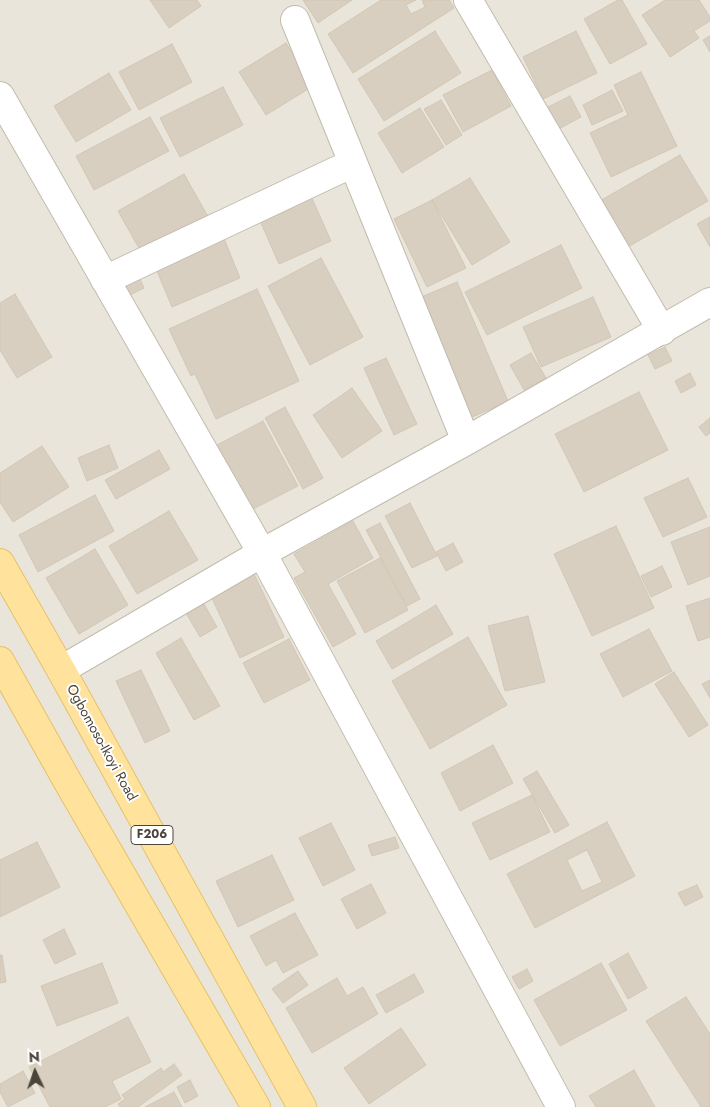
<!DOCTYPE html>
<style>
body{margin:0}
#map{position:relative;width:710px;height:1107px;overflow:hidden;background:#f6f3ec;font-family:Jost,sans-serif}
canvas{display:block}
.north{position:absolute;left:10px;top:1047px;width:50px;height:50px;-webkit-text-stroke:4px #fff;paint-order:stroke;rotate:357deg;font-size:14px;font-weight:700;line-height:20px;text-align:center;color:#4b4439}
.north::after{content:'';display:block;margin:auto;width:18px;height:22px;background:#4b4439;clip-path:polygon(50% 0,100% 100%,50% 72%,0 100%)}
</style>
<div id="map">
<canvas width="710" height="1107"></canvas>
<div class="north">N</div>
</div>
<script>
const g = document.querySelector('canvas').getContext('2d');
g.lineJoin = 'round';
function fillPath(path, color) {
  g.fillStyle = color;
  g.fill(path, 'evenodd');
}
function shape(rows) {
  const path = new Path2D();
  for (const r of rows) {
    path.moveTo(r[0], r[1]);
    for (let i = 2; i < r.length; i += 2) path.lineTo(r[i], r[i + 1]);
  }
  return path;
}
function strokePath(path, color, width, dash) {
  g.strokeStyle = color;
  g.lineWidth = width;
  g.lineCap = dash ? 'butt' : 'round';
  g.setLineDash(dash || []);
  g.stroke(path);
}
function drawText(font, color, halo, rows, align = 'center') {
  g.font = font + ' Jost,sans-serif';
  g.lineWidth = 4;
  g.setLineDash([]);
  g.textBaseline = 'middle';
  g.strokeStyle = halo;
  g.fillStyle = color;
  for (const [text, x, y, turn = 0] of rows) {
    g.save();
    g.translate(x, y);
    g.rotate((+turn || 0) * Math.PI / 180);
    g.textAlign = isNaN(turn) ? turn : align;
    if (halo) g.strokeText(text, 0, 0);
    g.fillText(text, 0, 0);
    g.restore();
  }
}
fillPath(shape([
 [0,0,710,0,710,1107,0,1107]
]), '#eae5da');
const building = shape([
 [150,0,197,0,201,6,169,28,150,0],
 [303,0,352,0,318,23,303,0],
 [381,0,416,0,406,5,411,14,425,7,422,0,449,0,454,8,353,73,328,34,381,0],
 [618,0,622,0,647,44,610,64,584,19,618,0],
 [665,0,699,0,710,17,710,21,694,31,699,38,670,57,642,15,665,0],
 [435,31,461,73,384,121,358,79,435,31],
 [576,31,597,73,543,99,523,57,576,31],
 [710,36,710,52,703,40,710,36],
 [286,43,313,86,266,115,239,72,286,43],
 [172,44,192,82,139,110,119,72,172,44],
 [492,70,511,106,463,132,443,95,492,70],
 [641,72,677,146,611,177,590,133,628,115,614,85,641,72],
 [109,73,131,110,76,142,54,106,109,73],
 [223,87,243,125,180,157,160,118,223,87],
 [612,90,623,111,592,125,583,105,612,90],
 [570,96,581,117,555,131,544,109,570,96],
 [441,100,462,135,446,145,424,109,441,100],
 [420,108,444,147,402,173,378,133,420,108],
 [150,117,169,151,94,190,76,156,150,117],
 [680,155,708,201,626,248,598,202,680,155],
 [184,174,210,220,144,257,118,211,184,174],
 [470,178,510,242,472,265,432,200,470,178],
 [310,194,331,241,279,264,258,216,310,194],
 [432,200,466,268,427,287,394,219,432,200],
 [710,217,710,247,697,224,710,217],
 [223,236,240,278,172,307,154,264,223,236],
 [561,245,582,288,487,335,465,292,561,245],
 [321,258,363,337,310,365,268,286,321,258],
 [139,277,144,288,130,295,124,283,139,277],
 [457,282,508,401,470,418,419,298,457,282],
 [257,289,299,381,216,419,195,374,191,376,169,329,257,289],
 [15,294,52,357,17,378,0,350,0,303,15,294],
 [593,297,611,337,541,367,523,327,593,297],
 [665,347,672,361,655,369,648,355,665,347],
 [531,353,546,378,524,390,510,365,531,353],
 [386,358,417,424,394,435,364,368,386,358],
 [690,373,696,385,681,393,675,381,690,373],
 [352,388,382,431,342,458,313,415,352,388],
 [639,392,668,450,584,492,555,434,639,392],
 [285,407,323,478,303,489,265,418,285,407],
 [710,418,710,433,706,436,699,427,710,418],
 [263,421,298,486,251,510,217,445,263,421],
 [109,445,118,468,87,481,78,458,109,445],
 [42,446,69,487,13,522,0,502,0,473,42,446],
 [159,450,170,469,116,499,105,480,159,450],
 [688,478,707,517,663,537,644,498,688,478],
 [95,495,114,531,38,572,19,535,95,495],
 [410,503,437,556,412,568,385,516,410,503],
 [169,511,198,560,137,594,109,546,169,511],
 [353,521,373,558,328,584,356,634,333,647,294,578,305,572,294,554,353,521],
 [380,523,420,599,407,606,366,530,380,523],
 [616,526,654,608,592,636,554,554,616,526],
 [710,527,710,576,688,585,671,542,710,527],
 [453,543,463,562,446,571,436,552,453,543],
 [95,549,128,605,79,634,46,578,95,549],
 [380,558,408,610,365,633,337,581,380,558],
 [662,566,672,587,651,597,641,576,662,566],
 [254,574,284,637,240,658,210,594,254,574],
 [710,598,710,637,698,641,686,606,710,598],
 [204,604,217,627,200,637,186,613,204,604],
 [436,605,453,634,392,669,376,641,436,605],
 [528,616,545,682,505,691,488,626,528,616],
 [649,629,672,671,623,697,600,654,649,629],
 [468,637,507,705,430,749,392,681,468,637],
 [181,638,220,706,194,720,156,653,181,638],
 [289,639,310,680,264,703,243,663,289,639],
 [141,670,170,731,145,743,116,681,141,670],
 [674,672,708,725,689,737,655,684,674,672],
 [710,680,710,698,702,684,710,680],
 [493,745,513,783,460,811,441,773,493,745],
 [537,771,569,825,555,833,523,779,537,771],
 [532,795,550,832,490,860,472,823,532,795],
 [607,822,635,876,535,928,507,874,607,822],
 [587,850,602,882,582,891,567,860,587,850],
 [331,823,355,870,323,886,299,838,331,823],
 [395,837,399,848,372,856,368,845,395,837],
 [37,842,60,887,0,917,0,860,37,842],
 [272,855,294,900,238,927,216,881,272,855],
 [371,884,386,913,357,929,341,899,371,884],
 [697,885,703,897,685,906,678,893,697,885],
 [295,913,318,955,283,973,276,960,266,966,250,936,295,913],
 [64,929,76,954,55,964,43,940,64,929],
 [628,953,647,988,628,999,609,964,628,953],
 [0,955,2,955,6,982,0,983,0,955],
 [102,963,118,1003,57,1026,41,986,102,963],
 [601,963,627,1010,560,1046,534,1000,601,963],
 [527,969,533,981,519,989,512,977,527,969],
 [298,971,308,985,283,1003,272,989,298,971],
 [414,974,424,992,386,1013,376,995,414,974],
 [337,978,347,996,363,987,378,1014,312,1053,286,1008,337,978],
 [686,997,710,1034,710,1107,701,1107,646,1021,686,997],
 [128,1017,151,1062,112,1081,121,1099,105,1107,50,1107,29,1067,128,1017],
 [401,1028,426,1065,369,1104,344,1068,401,1028],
 [174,1064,182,1075,138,1107,120,1107,118,1104,125,1099,122,1095,161,1068,163,1072,174,1064],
 [634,1070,655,1107,596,1107,589,1096,634,1070],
 [23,1071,35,1093,8,1107,0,1092,0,1084,23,1071],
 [190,1080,198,1096,185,1103,177,1087,190,1080],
 [174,1092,182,1107,145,1107,174,1092]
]);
fillPath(building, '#d8cfc1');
strokePath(building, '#d3c7b4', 1);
const minor = shape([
 [468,0,662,331],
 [295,20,466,441],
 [0,96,262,553,561,1107],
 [105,280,353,163],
 [61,670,262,553,466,441,710,302]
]);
const major = shape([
 [0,563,61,670,302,1107],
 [0,661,69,784,256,1107]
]);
strokePath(minor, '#c2bbae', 30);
strokePath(major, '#e6c16a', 30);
strokePath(minor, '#fff', 28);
strokePath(major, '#ffe39c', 28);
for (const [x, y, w] of [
 [152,835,42]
]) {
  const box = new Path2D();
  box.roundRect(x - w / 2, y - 9.5, w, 19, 4);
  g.fillStyle = '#fff';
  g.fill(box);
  strokePath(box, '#4b4439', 1);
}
drawText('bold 12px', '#4b4439', null, [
 ["F206",152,835]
]);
drawText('14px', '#4b4439', '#fff', [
 ["Ogbomoso-Ikoyi Road",101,743,61]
]);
</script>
